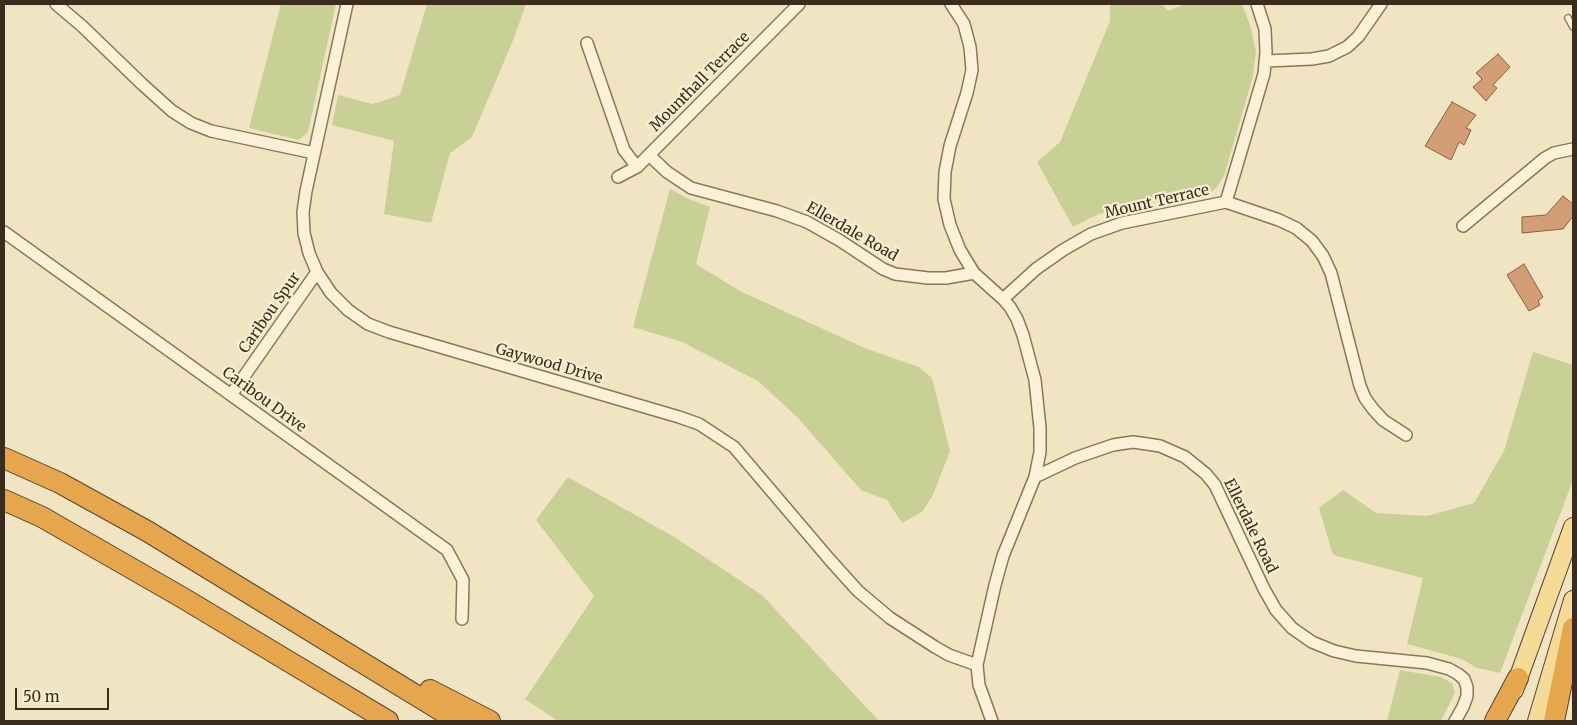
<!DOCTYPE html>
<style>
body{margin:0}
#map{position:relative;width:1577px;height:725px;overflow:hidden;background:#f1e4c3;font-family:Merriweather,serif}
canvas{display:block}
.frame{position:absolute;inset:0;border:5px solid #3c2c1d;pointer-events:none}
.scale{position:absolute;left:15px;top:688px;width:94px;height:22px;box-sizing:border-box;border:2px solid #3c2c1d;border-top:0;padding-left:6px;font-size:15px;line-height:18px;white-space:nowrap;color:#3c2c1d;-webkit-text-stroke:4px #f8eed3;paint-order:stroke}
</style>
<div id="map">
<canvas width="1577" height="725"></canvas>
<div class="frame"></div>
<div class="scale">50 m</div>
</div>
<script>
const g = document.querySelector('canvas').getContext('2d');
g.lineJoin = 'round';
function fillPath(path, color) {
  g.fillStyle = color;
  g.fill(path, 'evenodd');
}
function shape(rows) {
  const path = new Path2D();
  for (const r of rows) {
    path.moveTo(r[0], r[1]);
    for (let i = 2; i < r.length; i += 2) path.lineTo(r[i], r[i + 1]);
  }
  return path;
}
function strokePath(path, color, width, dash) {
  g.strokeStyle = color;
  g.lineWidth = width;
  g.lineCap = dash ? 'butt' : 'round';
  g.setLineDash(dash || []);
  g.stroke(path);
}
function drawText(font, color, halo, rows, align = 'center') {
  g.font = font + ' Merriweather,serif';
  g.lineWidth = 4.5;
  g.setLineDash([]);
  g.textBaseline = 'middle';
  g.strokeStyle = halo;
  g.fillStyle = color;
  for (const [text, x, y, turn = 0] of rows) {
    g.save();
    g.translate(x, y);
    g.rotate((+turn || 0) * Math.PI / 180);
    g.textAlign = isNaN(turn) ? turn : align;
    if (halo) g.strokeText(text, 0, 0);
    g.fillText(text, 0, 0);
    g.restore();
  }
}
fillPath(shape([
 [281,4,336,4,308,132,299,140,249,128],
 [427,4,526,4,514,38,472,137,450,153,431,223,384,214,394,141,332,125,338,95,373,104,400,95],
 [1110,4,1162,4,1168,11,1185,4,1242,4,1250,25,1256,51,1253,76,1224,176,1217,187,1207,195,1127,206,1098,214,1073,227,1037,162,1060,142,1110,21],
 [670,189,691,200,710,207,696,264,740,291,867,349,919,367,932,378,950,451,933,495,922,512,902,523,887,500,861,490,798,418,758,381,682,342,633,327],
 [1533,352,1573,365,1573,480,1500,673,1477,668,1462,659,1407,644,1423,578,1333,555,1319,508,1343,490,1376,513,1427,516,1474,503,1504,451],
 [568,477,676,538,762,595,879,721,558,721,525,699,594,596,536,520],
 [1400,670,1440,677,1452,683,1455,693,1441,721,1387,721]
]), '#c8d096');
const building = shape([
 [1498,54,1510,67,1493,85,1497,88,1486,101,1473,87,1482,79,1476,73,1498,54],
 [1452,102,1476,115,1466,128,1471,130,1464,145,1459,142,1451,160,1425,146,1452,102],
 [1563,196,1573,204,1573,216,1563,229,1522,233,1522,217,1546,215,1563,196],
 [1524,264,1543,297,1538,301,1540,305,1529,311,1507,275,1524,264]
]);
fillPath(building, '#d29e76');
strokePath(building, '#8e5e3c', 1);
const lane = shape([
 [1568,18,1573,27]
]);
const street = shape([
 [56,4,82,26,142,84,172,111,191,123,211,131,314,153],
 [347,4,306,191,303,212,304,233,309,253,317,272,331,293,348,310,368,324,389,332,679,417,699,424,734,447,830,560,858,591,890,618,935,647,949,655,977,665],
 [951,4,964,24,970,47,972,70,967,93,950,146,945,172,944,199,950,225,960,250,974,273],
 [587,43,624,150,637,167],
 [1266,61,1312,59,1329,56,1347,47,1358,37,1381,4],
 [649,155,667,172,691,188,777,211,807,222,839,240,883,269,895,274,928,278,946,278,974,273,1003,299,1010,307,1017,319,1023,335,1035,380,1040,428,1040,452,1035,477,1003,556,995,585,977,665,979,685,992,721],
 [618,177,637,167,799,4],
 [1226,202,1279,220,1296,228,1312,241,1323,256,1331,273,1360,386,1365,398,1373,409,1383,420,1406,435],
 [1463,226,1545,158,1554,153,1573,149],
 [4,232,447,550,463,580,462,619],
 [1003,299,1036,269,1063,250,1091,234,1122,223,1226,202,1264,74,1266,52,1265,29,1257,4],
 [231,395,317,272],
 [1035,477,1075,458,1113,445,1133,442,1147,444,1160,446,1185,457,1206,474,1215,485,1264,589,1276,610,1292,628,1312,642,1334,651,1356,656,1427,663,1449,669,1458,674,1464,679,1467,687,1467,696,1463,707,1455,721]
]);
const primary = shape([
 [1514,690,1573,527],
 [1537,721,1573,600]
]);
const highway = shape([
 [4,458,60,483,147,531,458,721],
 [4,500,42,517,183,598,388,721],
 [430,690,490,721],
 [1495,721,1518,678],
 [1554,721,1573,628]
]);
strokePath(lane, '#8d7558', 8);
strokePath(street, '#8d7558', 14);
strokePath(primary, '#5a432d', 20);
strokePath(highway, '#5a432d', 22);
strokePath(lane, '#fbf1d7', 5.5);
strokePath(street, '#fbf1d7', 11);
strokePath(primary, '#f6db98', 18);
strokePath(highway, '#e6a64e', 20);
drawText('15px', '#3c2c1d', '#f8eed3', [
 ["Mounthall Terrace",700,82,-45],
 ["Mount Terrace",1157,202,-13],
 ["Ellerdale Road",852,232,30],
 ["Caribou Spur",270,313,-55],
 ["Gaywood Drive",549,364,16],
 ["Caribou Drive",264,400,36],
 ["Ellerdale Road",1250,526,64]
]);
</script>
